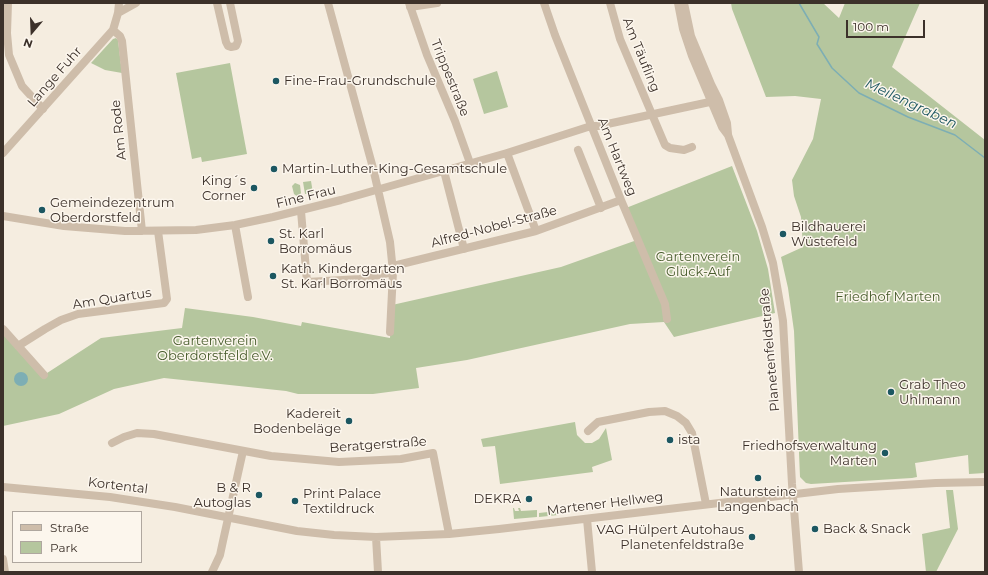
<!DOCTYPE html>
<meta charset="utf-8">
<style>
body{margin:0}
#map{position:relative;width:988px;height:575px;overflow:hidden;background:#f5ede0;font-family:Montserrat,sans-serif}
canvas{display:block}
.frame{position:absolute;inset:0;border:4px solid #3c312a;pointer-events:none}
.legend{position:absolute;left:12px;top:511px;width:130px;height:52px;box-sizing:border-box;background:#fcf6ed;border:1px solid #afa79f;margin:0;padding:5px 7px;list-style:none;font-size:12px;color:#3c312a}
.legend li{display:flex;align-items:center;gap:8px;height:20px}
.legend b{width:20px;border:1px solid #afa79f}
.north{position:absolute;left:12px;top:12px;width:40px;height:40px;-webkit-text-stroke:3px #fcf6ed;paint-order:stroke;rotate:199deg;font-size:11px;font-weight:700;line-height:16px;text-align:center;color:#3c312a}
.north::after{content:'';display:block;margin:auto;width:14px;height:18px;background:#3c312a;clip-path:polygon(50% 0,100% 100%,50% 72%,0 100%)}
.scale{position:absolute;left:846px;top:20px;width:79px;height:18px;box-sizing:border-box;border:2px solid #3c312a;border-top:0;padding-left:5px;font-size:12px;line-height:14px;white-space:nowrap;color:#3c312a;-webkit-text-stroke:3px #fcf6ed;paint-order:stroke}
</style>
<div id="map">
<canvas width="988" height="575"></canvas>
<div class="frame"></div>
<ul class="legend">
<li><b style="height:5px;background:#cebdaa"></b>Straße</li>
<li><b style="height:11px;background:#b5c69e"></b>Park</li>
</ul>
<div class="north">N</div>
<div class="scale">100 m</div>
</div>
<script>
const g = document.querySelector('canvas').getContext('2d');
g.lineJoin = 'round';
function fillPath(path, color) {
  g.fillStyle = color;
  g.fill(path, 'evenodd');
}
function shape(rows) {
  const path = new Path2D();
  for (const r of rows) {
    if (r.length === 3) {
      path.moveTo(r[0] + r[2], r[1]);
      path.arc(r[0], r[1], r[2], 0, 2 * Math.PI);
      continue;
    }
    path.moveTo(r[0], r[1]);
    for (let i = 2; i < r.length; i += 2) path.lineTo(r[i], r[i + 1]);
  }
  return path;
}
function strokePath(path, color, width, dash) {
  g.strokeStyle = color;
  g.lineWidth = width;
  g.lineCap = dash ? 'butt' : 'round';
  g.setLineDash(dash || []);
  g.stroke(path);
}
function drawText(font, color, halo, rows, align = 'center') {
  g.font = font + ' Montserrat,sans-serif';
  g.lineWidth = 3;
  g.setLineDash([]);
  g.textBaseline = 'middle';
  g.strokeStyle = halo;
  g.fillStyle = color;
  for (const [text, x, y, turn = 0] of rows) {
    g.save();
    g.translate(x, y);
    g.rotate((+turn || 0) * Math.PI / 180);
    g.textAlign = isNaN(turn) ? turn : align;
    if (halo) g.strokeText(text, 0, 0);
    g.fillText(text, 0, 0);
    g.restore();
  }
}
fillPath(shape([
 [731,3,823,3,839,18,845,3,920,3,892,67,985,140,985,473,969,474,968,455,915,463,917,477,912,478,811,484,806,483,800,477,794,331,788,288,781,257,803,247,801,217,794,196,792,180,813,139,821,99,795,96,766,97,732,9],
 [116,38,118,40,122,73,105,70,91,63,113,39],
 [230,63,247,154,202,162,201,157,192,159,176,73],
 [497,71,508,107,484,114,473,79],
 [732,166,757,231,768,269,775,313,674,337,664,322,630,324,467,360,416,368,419,388,373,394,298,394,286,391,164,378,114,389,59,414,3,426,3,329,44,375,101,338,182,328,185,308,253,317,301,326,302,322,390,338,392,305,561,267,637,240,626,208],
 [311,181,313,193,305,194,303,182],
 [295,183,300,185,301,193,298,197,294,194,292,186],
 [575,422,577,435,585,443,592,443,599,439,606,428,612,460,592,467,593,472,500,484,495,446,483,447,481,439],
 [946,490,953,490,958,529,936,572,926,572,922,534,950,528],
 [514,508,515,511,519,511,518,508,520,508,521,511,537,510,537,517,514,519,513,508],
 [557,511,558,515,539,517,539,513]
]), '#b5c69e');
fillPath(shape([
 [21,379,7]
]), '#7daeb4');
strokePath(shape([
 [799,3,819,37,817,44,832,68,859,93,908,117,955,135,985,158]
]), '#7daeb4', 1.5);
strokePath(shape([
 [8,3,7,33,9,55,22,86,43,109],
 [217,3,226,42,228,46,231,47,236,46,238,41,230,3],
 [328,3,373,168,390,242,393,272,390,332],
 [409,3,427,55,455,121,470,163],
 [544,3,555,35,621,200,665,304,667,319],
 [610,3,620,39,665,145,670,148,684,150,692,147],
 [678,3,683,29,692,56,722,127,728,135,762,227,773,263,783,321,792,484,799,572],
 [684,3,691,36,711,84,719,100,727,123,728,134],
 [410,7,437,3],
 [118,13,136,3],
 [113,30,120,36,122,41,142,231],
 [578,150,601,208],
 [3,153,113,30,118,13,119,3],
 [507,153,536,231],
 [444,171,464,249],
 [301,211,307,282,360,279,393,272],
 [3,216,64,226,125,231,196,230,235,225,273,217,341,200,507,153,591,126,598,126,719,100],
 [235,225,248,297],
 [393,266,536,231,621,200],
 [3,329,44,375],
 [18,346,45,329,61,320,78,314,164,303,167,299,158,231],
 [588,431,598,422,649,412,665,411,677,416,686,423,692,433,706,504],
 [112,443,124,437,137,433,154,434,271,456,339,462,401,459,433,453,449,534],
 [3,487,110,497,175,507,297,531,334,535,376,537,449,534,499,529,838,489,936,483,985,482],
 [587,519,592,572],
 [376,537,378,572],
 [3,559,5,572],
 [212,572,220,555,223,541,243,451]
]), '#cebdaa', 8);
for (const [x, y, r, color] of [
 [276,81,4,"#1c5761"],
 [274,169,4,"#1c5761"],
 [254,188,4,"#1c5761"],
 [42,210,4,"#1c5761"],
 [783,234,4,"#1c5761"],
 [271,241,4,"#1c5761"],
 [273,276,4,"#1c5761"],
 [891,392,4,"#1c5761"],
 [349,421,4,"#1c5761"],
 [670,440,4,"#1c5761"],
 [885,453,4,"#1c5761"],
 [758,478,4,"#1c5761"],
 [259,495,4,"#1c5761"],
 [529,499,4,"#1c5761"],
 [295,501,4,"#1c5761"],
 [815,529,4,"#1c5761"],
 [752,537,4,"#1c5761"]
]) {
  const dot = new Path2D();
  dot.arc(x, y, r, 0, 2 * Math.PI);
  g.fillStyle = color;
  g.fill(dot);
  strokePath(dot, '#fcf6ed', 1.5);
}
drawText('13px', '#3c312a', '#fcf6ed', [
 ["Am Täufling",641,55,68],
 ["Lange Fuhr",55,77,-49],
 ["Trippestraße",450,78,68],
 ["Am Rode",119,130,-96],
 ["Am Hartweg",617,157,68],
 ["Fine Frau",306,197,-14],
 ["Alfred-Nobel-Straße",494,227,-15],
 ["Am Quartus",112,299,-9],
 ["Planetenfeldstraße",770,350,-95],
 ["Beratgerstraße",378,445,-4],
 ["Kortental",118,486,7],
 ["Martener Hellweg",605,504,-7]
]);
drawText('13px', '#3c312a', '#fcf6ed', [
 ["Fine-Frau-Grundschule",284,81],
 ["Martin-Luther-King-Gesamtschule",282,169],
 ["King´s",246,181,"right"],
 ["Corner",246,196,"right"],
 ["Gemeindezentrum",50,203],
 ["Oberdorstfeld",50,218],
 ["Bildhauerei",791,227],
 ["Wüstefeld",791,242],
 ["St. Karl",279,234],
 ["Borromäus",279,249],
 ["Kath. Kindergarten",281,269],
 ["St. Karl Borromäus",281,284],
 ["Grab Theo",899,385],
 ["Uhlmann",899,400],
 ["Kadereit",341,414,"right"],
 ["Bodenbeläge",341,429,"right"],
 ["ista",678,440],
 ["Friedhofsverwaltung",877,446,"right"],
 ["Marten",877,461,"right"],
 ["B & R",251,488,"right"],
 ["Autoglas",251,503,"right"],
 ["Natursteine",758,492,"center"],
 ["Langenbach",758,507,"center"],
 ["Print Palace",303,494],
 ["Textildruck",303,509],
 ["DEKRA",521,499,"right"],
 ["Back & Snack",823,529],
 ["VAG Hülpert Autohaus",744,530,"right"],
 ["Planetenfeldstraße",744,545,"right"]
], 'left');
drawText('13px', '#475c2c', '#fcf6ed', [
 ["Gartenverein",698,257],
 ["Glück-Auf",698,272],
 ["Friedhof Marten",888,297],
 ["Gartenverein",215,341],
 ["Oberdorstfeld e.V.",215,356]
]);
drawText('italic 14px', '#1c5761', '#fcf6ed', [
 ["Meilengraben",911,104,25]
]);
</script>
